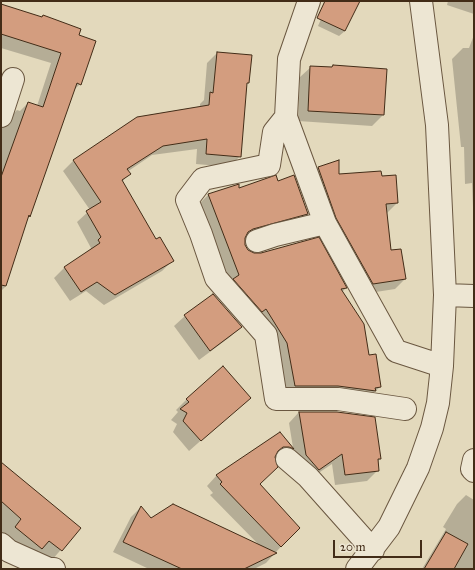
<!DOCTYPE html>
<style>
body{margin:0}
#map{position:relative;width:475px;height:570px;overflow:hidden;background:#e3d9bc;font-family:"IM FELL Great Primer",serif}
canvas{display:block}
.frame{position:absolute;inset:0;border:2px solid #422c17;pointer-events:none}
.scale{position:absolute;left:333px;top:540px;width:89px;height:18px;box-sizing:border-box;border:2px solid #422c17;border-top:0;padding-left:5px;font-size:12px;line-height:14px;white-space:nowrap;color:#422c17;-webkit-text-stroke:3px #ede6d3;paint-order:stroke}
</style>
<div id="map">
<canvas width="475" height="570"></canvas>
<div class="frame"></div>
<div class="scale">20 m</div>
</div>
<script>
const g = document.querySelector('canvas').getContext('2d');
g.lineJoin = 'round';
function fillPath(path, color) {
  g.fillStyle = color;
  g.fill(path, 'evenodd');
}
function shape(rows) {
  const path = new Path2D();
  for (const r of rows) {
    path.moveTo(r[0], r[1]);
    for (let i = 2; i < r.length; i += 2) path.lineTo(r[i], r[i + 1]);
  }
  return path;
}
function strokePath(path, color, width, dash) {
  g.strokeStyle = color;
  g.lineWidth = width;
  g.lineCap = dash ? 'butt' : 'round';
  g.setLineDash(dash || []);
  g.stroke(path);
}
fillPath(shape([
 [329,1,350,1,345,31,339,36,318,26],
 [448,1,474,1,474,14,447,5],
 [1,5,78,36,80,84,73,91,29,216,26,219,5,287,1,291,1,129,6,121,17,110,20,111,28,103,37,106,51,63,1,48],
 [474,35,474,207,473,207,472,183,465,184,464,147,461,147,452,59,463,48,469,48],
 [217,53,248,82,245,85,240,156,230,167,196,164,197,149,152,155,127,172,129,174,122,182,155,240,172,261,162,271,104,305,86,291,70,301,54,278,64,268,89,252,91,248,77,222,90,210,63,171,73,161,137,118,200,108,200,104,204,100,207,63],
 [333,66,383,115,372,126,298,121,300,77,311,67,331,68],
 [338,161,338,175,381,177,397,203,387,213,390,252,405,279,395,289,363,294,308,178,318,168],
 [277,182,307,214,297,224,244,239,244,246,248,251,346,288,342,292,380,387,369,397,284,397,277,353,224,290,198,205,208,195,238,186,238,190],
 [213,295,241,327,230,337,199,360,174,326,185,316],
 [249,398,189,451,173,432,177,424,171,420,178,412,176,410,187,399],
 [299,412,380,459,377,462,378,470,367,481,335,485,332,464,308,480,296,466,289,423],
 [280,433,293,449,283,459,274,457,259,484,298,528,266,563,254,569,149,569,113,552,131,517,141,507,151,520,258,544,210,495,213,493,207,486,217,475],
 [1,464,80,528,51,561,38,551,31,559,1,534],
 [466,495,474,500,474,569,422,569,446,529,443,527,457,504]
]), '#0003');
const building = shape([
 [325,1,360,1,345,31,317,18,325,1],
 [1,4,42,17,43,15,81,29,79,35,96,41,81,85,77,83,30,217,29,215,6,286,1,285,1,177,28,102,43,107,61,53,1,34,1,4],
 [217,52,252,55,249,83,247,83,241,157,206,154,207,139,163,146,127,169,131,174,122,180,156,239,160,237,174,261,115,295,97,282,81,292,64,267,100,243,98,240,101,237,86,211,101,202,73,160,137,117,209,105,210,92,213,93,217,52],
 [333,65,387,69,384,115,308,111,310,66,332,67,333,65],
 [339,160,339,174,381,171,382,176,396,175,398,203,386,204,391,250,401,249,406,279,373,284,336,218,318,167,339,160],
 [276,175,278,181,294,175,308,214,253,229,248,232,245,238,245,245,248,250,254,253,261,253,319,237,347,288,341,289,364,324,369,355,376,354,381,387,375,388,376,391,338,386,295,386,287,343,266,309,262,312,233,279,239,275,208,194,239,184,239,188,276,175],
 [213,294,242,327,210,351,184,315,213,294],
 [223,366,251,398,201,441,183,421,187,413,180,409,189,402,186,399,223,366],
 [299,412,337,412,375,417,381,459,378,459,379,471,345,475,342,454,319,470,306,455,299,412],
 [280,432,294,449,289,447,283,447,278,451,275,457,278,467,260,484,300,528,281,547,220,484,222,482,216,475,280,432],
 [1,462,81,528,62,551,49,541,42,549,15,527,21,519,1,501,1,462],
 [173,504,277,553,244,569,182,569,123,542,141,506,151,518,173,504],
 [446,532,468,544,454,569,424,569,446,532]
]);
fillPath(building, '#d39d7f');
strokePath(building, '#422c17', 1);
const minor = shape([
 [309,1,289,59,286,117,325,223,396,351,442,366],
 [1,116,13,79],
 [286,117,274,132,269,165,203,179,187,200,201,234,216,278,266,335,276,399,338,399,405,409],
 [257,241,275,235,325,223],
 [445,295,474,296],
 [287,459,308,477,373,550],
 [474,460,472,469,474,471],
 [1,544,9,551,49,569,54,569],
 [357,569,389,527,418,468,432,428,438,403,442,366,445,295,437,125,421,1]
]);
strokePath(minor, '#6a5740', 24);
strokePath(minor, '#ede6d3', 22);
</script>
